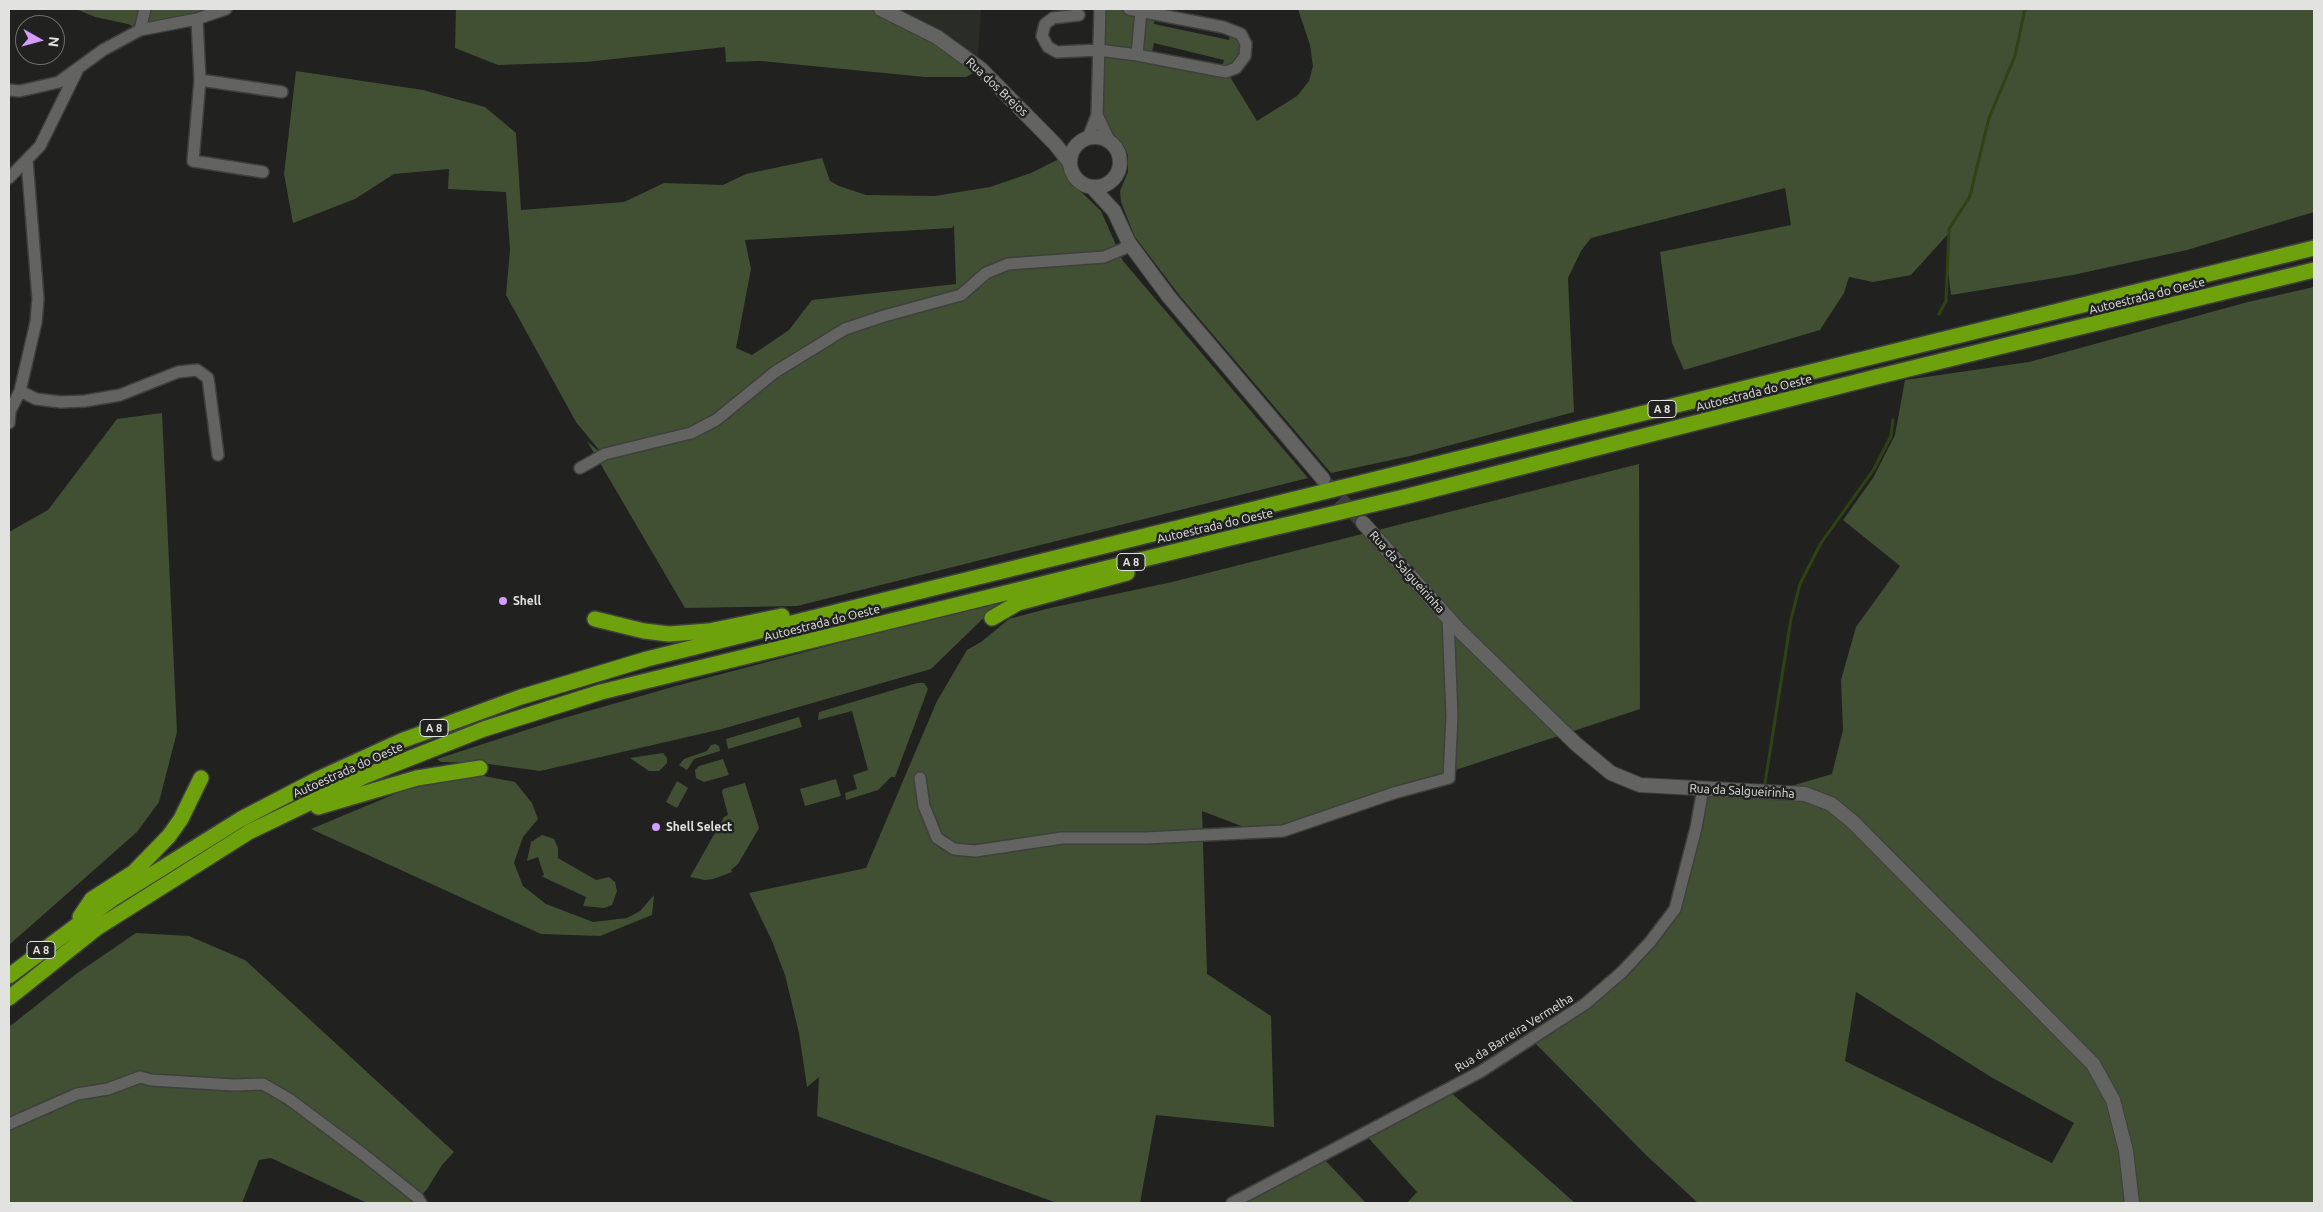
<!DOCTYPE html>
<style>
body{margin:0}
#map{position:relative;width:2323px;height:1212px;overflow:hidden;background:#212220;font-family:Ubuntu,sans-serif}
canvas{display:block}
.frame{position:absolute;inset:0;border:10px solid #e2e3e1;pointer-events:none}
.north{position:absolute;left:15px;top:15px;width:50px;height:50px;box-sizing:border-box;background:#212220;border:1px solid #6e6f6d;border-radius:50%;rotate:97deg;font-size:14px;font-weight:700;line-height:20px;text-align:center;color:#e2e3e1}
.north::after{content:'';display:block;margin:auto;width:18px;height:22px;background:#d39cfd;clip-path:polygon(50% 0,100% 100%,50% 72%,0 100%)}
</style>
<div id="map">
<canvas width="2323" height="1212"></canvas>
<div class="frame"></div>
<div class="north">N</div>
</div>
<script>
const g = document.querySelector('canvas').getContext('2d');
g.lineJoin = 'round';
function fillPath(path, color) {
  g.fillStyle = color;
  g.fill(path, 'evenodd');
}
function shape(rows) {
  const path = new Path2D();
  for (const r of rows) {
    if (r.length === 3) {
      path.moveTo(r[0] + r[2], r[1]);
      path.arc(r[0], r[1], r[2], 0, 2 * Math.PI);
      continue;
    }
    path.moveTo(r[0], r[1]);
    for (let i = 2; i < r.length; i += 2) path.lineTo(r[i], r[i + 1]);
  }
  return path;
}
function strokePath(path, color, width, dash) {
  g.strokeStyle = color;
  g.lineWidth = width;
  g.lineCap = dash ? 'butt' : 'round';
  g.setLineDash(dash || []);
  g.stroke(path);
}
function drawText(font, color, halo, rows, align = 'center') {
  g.font = font + ' Ubuntu,sans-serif';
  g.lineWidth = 5;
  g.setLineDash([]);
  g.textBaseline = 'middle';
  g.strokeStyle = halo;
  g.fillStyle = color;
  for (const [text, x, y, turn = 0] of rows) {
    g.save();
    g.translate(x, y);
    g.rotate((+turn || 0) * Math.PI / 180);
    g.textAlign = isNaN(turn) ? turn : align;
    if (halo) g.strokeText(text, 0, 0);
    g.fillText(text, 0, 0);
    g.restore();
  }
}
fillPath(shape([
 [898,9,981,9,978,58,942,32]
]), '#2a2d26');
fillPath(shape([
 [76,9,226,9,140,30,128,24,95,17],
 [456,9,870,9,935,40,979,70,966,77,925,77,761,61,726,62,725,47,586,62,498,65,455,48],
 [1100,9,1129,9,1156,14,1154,24,1229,40,1231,30,1241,34,1245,56,1227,72,1257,121,1297,96,1309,81,1313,66,1310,45,1298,9,2314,9,2314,212,2187,250,2073,275,1951,295,1947,262,1948,234,1911,275,1873,282,1849,277,1844,293,1820,330,1684,370,1672,343,1660,252,1791,225,1785,188,1591,238,1581,251,1568,278,1574,412,1410,456,1331,473,1180,296,1135,237,1121,202,1120,191,1128,172,1128,155,1124,147,1097,115],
 [1154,43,1224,60,1221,70,1151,56],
 [296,71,423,90,485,107,516,133,521,210,624,202,664,183,723,185,746,174,822,158,830,181,839,186,866,195,935,196,990,187,1031,173,1061,158,1067,177,1073,184,1101,211,1123,261,1308,478,797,606,685,608,587,441,604,456,576,422,506,295,510,250,506,192,448,189,449,169,394,174,355,199,293,223,284,174],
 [954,225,956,284,812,300,789,330,752,355,736,348,751,269,745,240,952,228],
 [2314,287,2314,1203,1698,1203,1647,1156,1532,1040,1585,1004,1675,909,1703,789,1771,792,1832,774,1843,730,1841,680,1856,627,1900,566,1843,520,1873,478,1895,435,1905,380,2029,362,2248,302],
 [1856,992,1991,1077,2074,1123,2052,1163,1845,1061],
 [162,413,177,732,159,802,137,832,9,945,9,532,48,510,117,419],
 [1639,464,1640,709,1262,834,1202,811,1207,974,1271,1016,1274,1127,1156,1115,1140,1203,1057,1203,817,1116,819,1077,807,1087,799,1033,785,975,772,941,749,893,866,868,937,701,967,650,981,642,1009,619,1050,608,1172,582],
 [1002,600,931,669,722,729,540,771,481,763,441,762,437,759,557,720,676,686],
 [917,683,924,683,928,689,895,777,891,777,878,790,846,800,845,793,857,789,853,775,868,770,852,711,818,720,819,712],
 [799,717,802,727,728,749,726,739],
 [715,744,719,746,720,751,694,759,687,770,679,765,684,759,707,751,711,745],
 [663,753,667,758,667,763,659,771,649,771,630,758],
 [723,759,729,775,704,782,696,778,695,770,699,766],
 [455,776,484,776,515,782,532,803,538,819,523,837,514,863,523,886,546,904,593,922,627,918,640,911,654,895,652,915,600,936,541,934,311,829,414,786],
 [836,779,841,796,805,806,800,789],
 [677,781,688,788,677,808,666,802],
 [745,783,759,828,738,864,731,870,732,872,713,879,705,880,690,877,724,817,728,815,722,792,723,789],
 [542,835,554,839,558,848,558,858,596,880,609,877,615,882,617,891,612,905,604,908,583,906,586,897,541,876,544,875,538,857,527,861,531,842],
 [136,933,189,936,245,960,454,1152,442,1165,427,1189,414,1203,367,1203,271,1158,259,1160,242,1203,9,1203,9,1027,76,974],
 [1447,1089,1575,1203,1407,1203,1417,1192,1364,1133],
 [1321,1156,1366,1203,1233,1203]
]), '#414f33');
strokePath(shape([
 [1939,314,1946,301,1949,229,1970,196,1989,118,2015,56,2025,9],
 [1765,783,1791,619,1800,584,1821,543,1874,469,1891,436,1893,420]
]), '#2f4312', 3);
strokePath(shape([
 [1326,483,1363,523]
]), '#3e3f3d', 14, [14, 7]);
const minor = shape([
 [1079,15,1053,18,1045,24,1042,36,1048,47,1057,52,1099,50,1137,55,1226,72,1236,68,1245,56,1246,44,1241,34,1223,27,1129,9],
 [197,19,200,80,193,161,263,172],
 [140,30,145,9],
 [1137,55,1141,11],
 [200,80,282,92],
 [9,90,20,91,59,82,103,50,140,30,197,19,226,9],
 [1097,115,1110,142],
 [1088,138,1097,115,1100,9],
 [9,178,40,146,77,71],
 [20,391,36,399,61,402,85,401,120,395,178,372,197,370,208,378,218,455],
 [9,423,10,411,20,391,36,322,38,299,27,160],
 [580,468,605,454,691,433,716,420,775,372,845,329,884,316,961,295,986,273,1008,264,1104,257,1123,249,1129,243],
 [920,778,924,806,937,838,954,849,975,851,1062,838,1146,838,1283,831,1394,793,1449,778,1452,716,1448,618],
 [9,1124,77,1094,108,1089,140,1077,151,1080,234,1085,263,1084,289,1099,364,1155,418,1198,421,1203],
 [1232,1203,1480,1072,1585,1004,1622,972,1650,942,1675,909,1696,828,1703,789]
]);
const tertiary = shape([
 [881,9,937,37,981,69,1055,144,1070,163],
 [1095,162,25],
 [1092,187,1114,211,1129,243,1169,297,1323,479],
 [1363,523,1458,629,1576,744,1611,773,1640,785,1805,794,1831,804,1853,822,2093,1064,2113,1100,2126,1151,2132,1203]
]);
const motorway = shape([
 [992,618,1018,603,1127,573],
 [595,619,644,631,669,634,709,631,782,616],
 [318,807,417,778,480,768],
 [80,917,92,899,134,872,169,836,181,819,201,778],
 [9,976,111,900,241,819,318,779,401,741,521,697,647,659,828,614,2314,248],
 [9,998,97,928,249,832,365,776,484,729,601,692,1226,539,1404,497,1876,377,2314,270]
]);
strokePath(minor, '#3f403e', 14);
strokePath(tertiary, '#3f403e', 16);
strokePath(motorway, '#3f403e', 18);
strokePath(minor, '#636462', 11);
strokePath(tertiary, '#636462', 14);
strokePath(motorway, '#6da20c', 15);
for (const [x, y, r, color] of [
 [503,601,5,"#d39cfd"],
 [656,827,5,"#d39cfd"]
]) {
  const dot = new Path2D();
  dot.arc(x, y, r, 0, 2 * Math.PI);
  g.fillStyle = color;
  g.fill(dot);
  strokePath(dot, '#212220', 2);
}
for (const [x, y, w] of [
 [1662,409,28],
 [1131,562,28],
 [434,728,28],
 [41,950,28]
]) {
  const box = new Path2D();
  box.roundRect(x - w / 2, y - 8.5, w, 17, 4);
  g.fillStyle = '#212220';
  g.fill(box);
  strokePath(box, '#e2e3e1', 1);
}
drawText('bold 11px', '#e2e3e1', null, [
 ["A 8",1662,409],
 ["A 8",1131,562],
 ["A 8",434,728],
 ["A 8",41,950]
]);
drawText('12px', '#e2e3e1', '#212220', [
 ["Rua dos Brejos",997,87,43],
 ["Autoestrada do Oeste",2147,296,-14],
 ["Autoestrada do Oeste",1754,393,-14],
 ["Autoestrada do Oeste",1215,526,-13],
 ["Rua da Salgueirinha",1407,572,48],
 ["Autoestrada do Oeste",822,623,-14],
 ["Autoestrada do Oeste",348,770,-24],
 ["Rua da Salgueirinha",1742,791,3],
 ["Rua da Barreira Vermelha",1514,1033,-32]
]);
drawText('bold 12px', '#e2e3e1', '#212220', [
 ["Shell",513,601],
 ["Shell Select",666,827]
], 'left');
</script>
